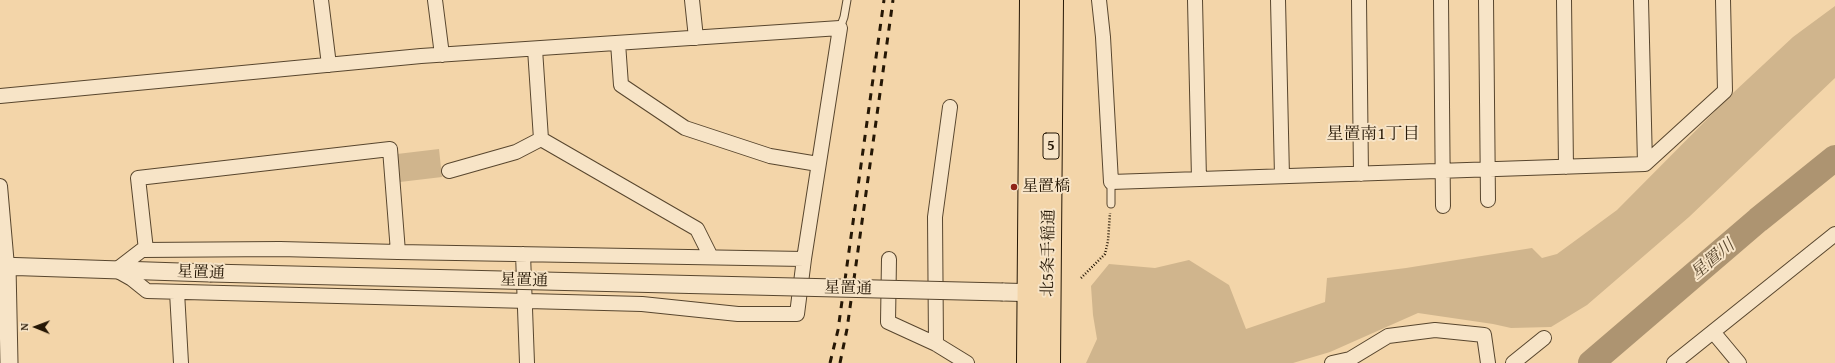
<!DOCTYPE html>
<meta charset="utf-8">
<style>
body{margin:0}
#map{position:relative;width:1835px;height:363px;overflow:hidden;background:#f3d5a9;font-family:"Gentium Book Plus",serif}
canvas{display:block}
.north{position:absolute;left:16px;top:307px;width:40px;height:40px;-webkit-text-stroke:3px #f7e4c7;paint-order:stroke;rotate:271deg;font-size:11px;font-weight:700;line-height:16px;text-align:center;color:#251705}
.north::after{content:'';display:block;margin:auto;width:14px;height:18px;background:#251705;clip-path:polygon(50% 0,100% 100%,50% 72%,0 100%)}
</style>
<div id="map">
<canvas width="1835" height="363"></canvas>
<div class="north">N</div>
</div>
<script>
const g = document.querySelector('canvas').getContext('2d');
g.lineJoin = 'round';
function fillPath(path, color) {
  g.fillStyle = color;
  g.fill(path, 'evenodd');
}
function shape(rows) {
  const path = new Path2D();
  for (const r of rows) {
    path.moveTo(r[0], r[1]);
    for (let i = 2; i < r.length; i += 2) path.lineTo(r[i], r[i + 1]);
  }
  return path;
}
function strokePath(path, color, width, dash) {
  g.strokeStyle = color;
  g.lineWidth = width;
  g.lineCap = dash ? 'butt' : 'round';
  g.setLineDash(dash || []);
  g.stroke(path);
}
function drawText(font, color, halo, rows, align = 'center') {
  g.font = font + ' "Gentium Book Plus","Noto Serif JP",serif';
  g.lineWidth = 4;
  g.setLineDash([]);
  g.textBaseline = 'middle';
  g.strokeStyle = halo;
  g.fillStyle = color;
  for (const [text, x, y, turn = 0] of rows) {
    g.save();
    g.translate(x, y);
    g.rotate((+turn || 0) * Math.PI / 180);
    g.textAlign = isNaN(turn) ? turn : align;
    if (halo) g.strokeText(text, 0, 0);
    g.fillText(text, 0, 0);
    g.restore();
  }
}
fillPath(shape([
 [1835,6,1835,78,1689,217,1587,305,1551,327,1511,328,1493,324,1418,313,1330,352,1293,363,1086,363,1097,339,1093,315,1091,286,1109,264,1155,268,1189,260,1229,285,1246,329,1325,302,1327,278,1406,268,1532,248,1542,258,1557,254,1617,210,1734,92,1793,37],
 [439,149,442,177,400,182,397,154]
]), '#d0b58d');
strokePath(shape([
 [1591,363,1758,220,1835,158]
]), '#ad9471', 26);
const service = shape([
 [840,28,844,17,847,0],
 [1111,182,1111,204]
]);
const minor = shape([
 [321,0,329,65],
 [435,0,442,55],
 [692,0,696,38],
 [1099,0,1103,37,1111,182,1645,164,1725,91,1723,0],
 [1195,0,1199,179],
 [1278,0,1282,176],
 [1359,0,1361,174],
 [1441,0,1443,206],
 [1486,0,1488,200],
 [1564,0,1566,167],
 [1641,0,1645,164],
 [618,43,621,85,685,128,770,156,818,164],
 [535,49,541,139,697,229,711,257],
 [0,96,421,56,840,28,804,259],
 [449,171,516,152,541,139],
 [0,186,7,266],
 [280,249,398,252,804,259,797,314,738,314,642,304,147,291,132,279,116,270,142,250,280,249],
 [146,250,138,178,390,149,398,252],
 [523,254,527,363],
 [889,259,888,322,936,344,967,363],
 [177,292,181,363],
 [1714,333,1739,363],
 [936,344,935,217,950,107],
 [1332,363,1350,359,1388,336,1435,330,1484,335,1488,363],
 [1513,363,1544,338],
 [1674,363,1835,234]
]);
const tertiary = shape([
 [0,266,210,273],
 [7,266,9,363],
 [1003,292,1041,293]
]);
const trunk = shape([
 [1028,363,1031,0],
 [1049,363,1052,0]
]);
strokePath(service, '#58462e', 9);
strokePath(minor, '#58462e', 16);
strokePath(tertiary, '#58462e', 19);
strokePath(trunk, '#251705', 24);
strokePath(shape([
 [1081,278,1105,254,1108,241,1110,213]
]), '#251705', 2.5, [1, 2]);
strokePath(service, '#f7e4c7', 7);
strokePath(minor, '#f7e4c7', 14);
strokePath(tertiary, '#f7e4c7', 17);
strokePath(trunk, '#f3d5a9', 22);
strokePath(shape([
 [830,363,838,330,884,0],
 [840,363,847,329,893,0]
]), '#251705', 3, [7, 7]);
const tertiaryBridge = shape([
 [210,273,1003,292]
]);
strokePath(tertiaryBridge, '#58462e', 19, []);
strokePath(tertiaryBridge, '#f7e4c7', 17);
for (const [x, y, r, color] of [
 [1014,187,4,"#8f2418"]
]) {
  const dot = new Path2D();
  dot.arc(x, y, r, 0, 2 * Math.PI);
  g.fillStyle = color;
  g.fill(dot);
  strokePath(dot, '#f7e4c7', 1.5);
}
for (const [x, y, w] of [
 [1051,146,16]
]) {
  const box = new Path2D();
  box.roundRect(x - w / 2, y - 13, w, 26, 3);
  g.fillStyle = '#f7e4c7';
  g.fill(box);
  strokePath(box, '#251705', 1);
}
drawText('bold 15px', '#251705', null, [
 ["5",1051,146]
]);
drawText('16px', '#251705', '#f7e4c7', [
 ["星置橋",1022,187]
], 'left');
drawText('16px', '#251705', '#f7e4c7', [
 ["北5条手稲通",1049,253,-89],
 ["星置通",201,273,2],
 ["星置通",524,281,1],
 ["星置通",848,289,1]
]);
drawText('17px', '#251705', '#f7e4c7', [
 ["星置南1丁目",1373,135]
]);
drawText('italic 17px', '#5b4930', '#f7e4c7', [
 ["星置川",1713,260,-40]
]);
</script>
